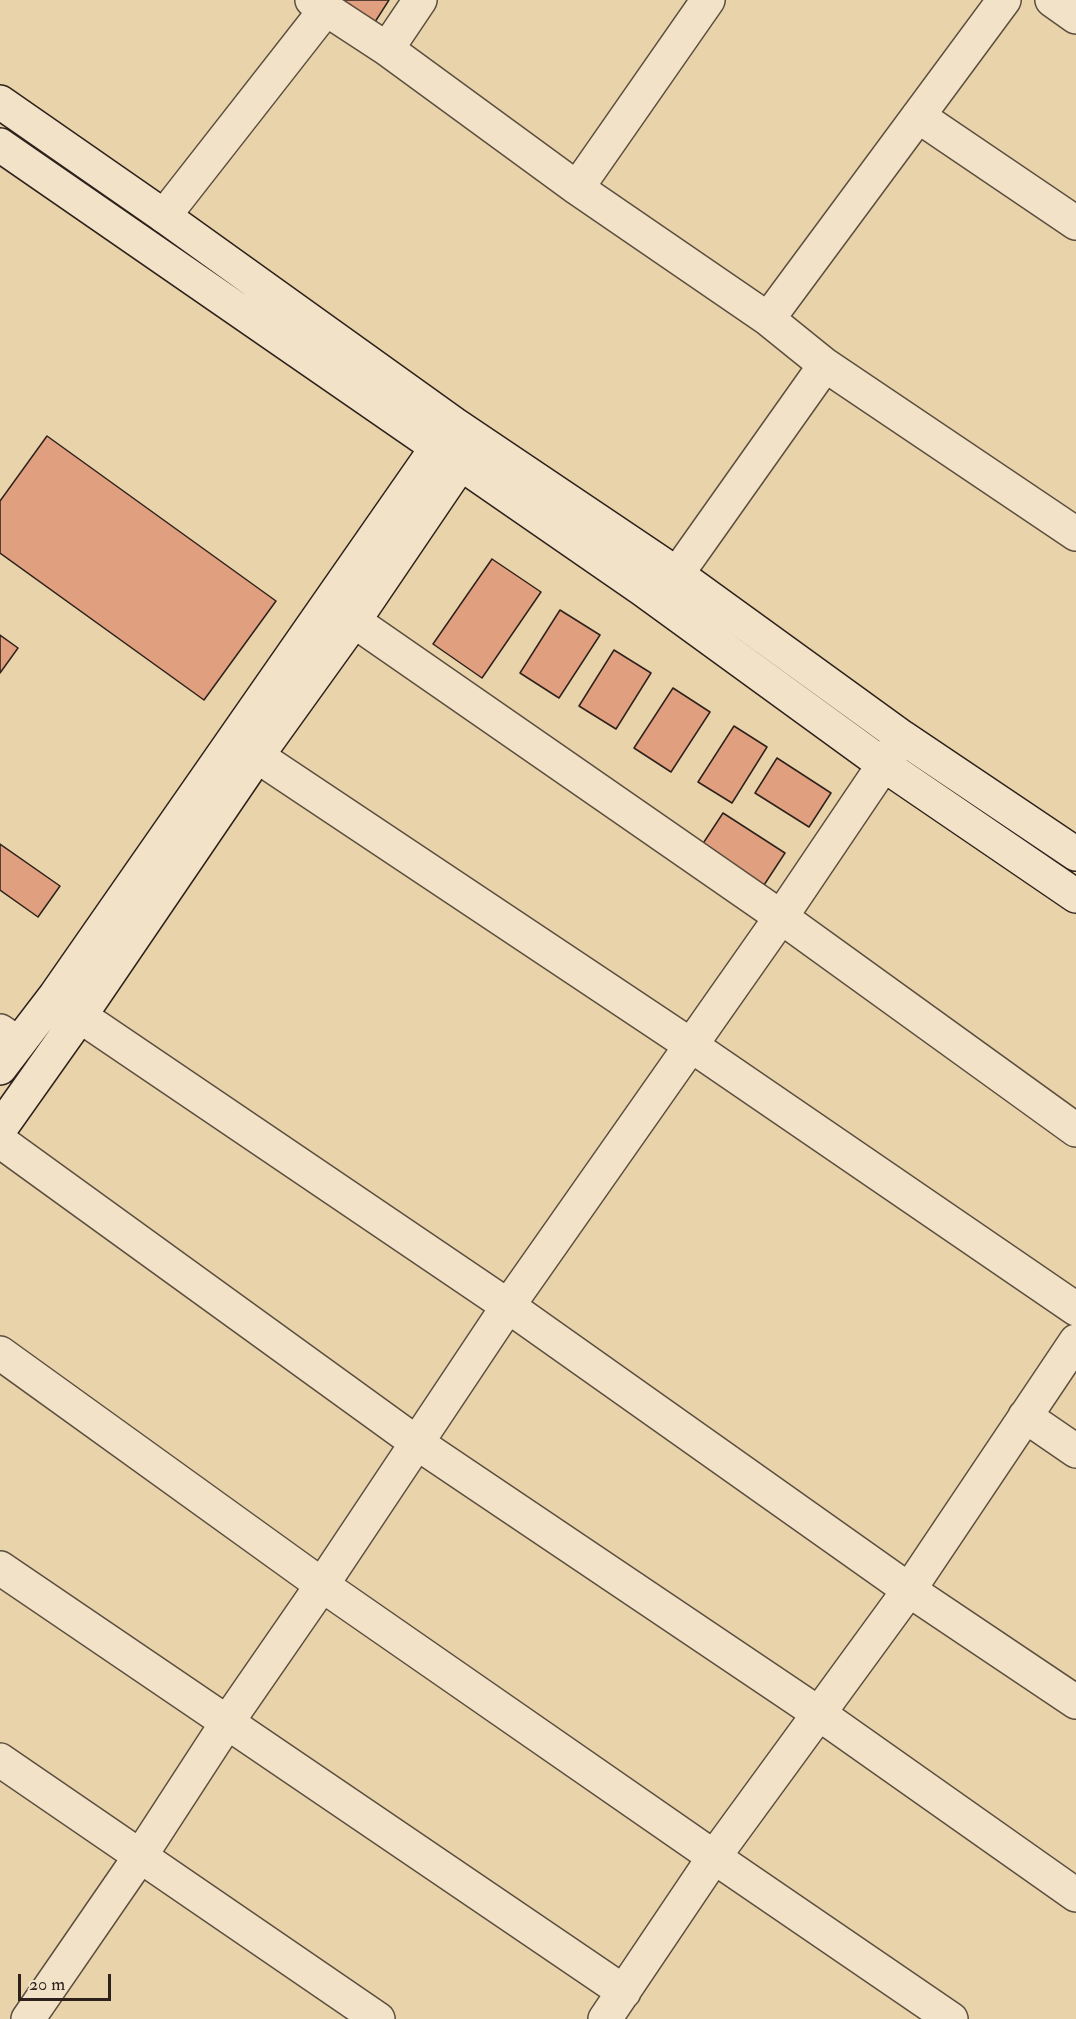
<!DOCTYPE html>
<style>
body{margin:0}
#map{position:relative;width:1076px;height:2019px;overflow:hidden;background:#e9d3aa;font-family:"IM FELL Double Pica",serif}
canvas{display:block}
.scale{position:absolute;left:18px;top:1974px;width:93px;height:27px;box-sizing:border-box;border:3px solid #2d211b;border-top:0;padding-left:8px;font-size:18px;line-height:21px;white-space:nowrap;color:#2d211b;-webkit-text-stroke:4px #f1e2c8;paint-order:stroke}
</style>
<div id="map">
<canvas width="1076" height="2019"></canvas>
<div class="scale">20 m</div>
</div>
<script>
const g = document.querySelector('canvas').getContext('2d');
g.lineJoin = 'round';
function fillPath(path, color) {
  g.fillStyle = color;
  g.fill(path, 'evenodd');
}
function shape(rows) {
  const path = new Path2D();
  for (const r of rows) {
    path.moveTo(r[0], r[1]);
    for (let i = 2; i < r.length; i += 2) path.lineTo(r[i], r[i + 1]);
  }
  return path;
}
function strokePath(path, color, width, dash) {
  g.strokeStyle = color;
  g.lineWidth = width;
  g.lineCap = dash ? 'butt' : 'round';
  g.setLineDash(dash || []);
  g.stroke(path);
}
const building = shape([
 [341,0,389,0,375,22,341,0],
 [47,436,276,601,204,700,0,553,0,501,47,436],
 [492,559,541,592,482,678,433,644,492,559],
 [560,610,600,635,559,698,520,673,560,610],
 [0,635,18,648,0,673,0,635],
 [614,650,651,673,616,729,579,706,614,650],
 [673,688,710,712,671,772,634,748,673,688],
 [734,726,767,747,732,803,698,782,734,726],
 [777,758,831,793,809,827,755,793,777,758],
 [723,813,785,853,764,885,702,845,723,813],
 [0,844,60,886,38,917,0,890,0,844]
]);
fillPath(building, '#e09f7f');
strokePath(building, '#2d211b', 1.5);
const street = shape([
 [312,0,387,49,577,188,768,319,825,365,1076,534],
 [1052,0,1076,17],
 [387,49,420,0],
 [918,116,1076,223],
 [577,188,708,0],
 [164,216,326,9],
 [768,319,1004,0],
 [677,574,825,365],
 [354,621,781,917,1076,1130],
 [257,756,692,1046,1076,1309],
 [80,1016,508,1306,909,1590,1076,1702],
 [0,1031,18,1043],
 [0,1141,417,1443,818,1713,1076,1895],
 [0,1353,322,1585,714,1857,951,2019],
 [1025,1416,1076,1451],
 [0,1568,624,1992],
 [0,1760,378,2019],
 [28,2019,141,1855,228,1721,322,1585,508,1306,781,917,899,742],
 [605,2019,714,1857,909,1590,1076,1341]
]);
const secondary = shape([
 [0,102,164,216,454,424,677,574,902,737,1076,854],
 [0,145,642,589,884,765,1076,896],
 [0,1068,55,996,449,430],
 [0,1129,80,1016,257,756,354,621,472,447]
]);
strokePath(street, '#5c4e3f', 36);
strokePath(secondary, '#2d211b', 36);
strokePath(street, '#f1e2c8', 33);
strokePath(secondary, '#f1e2c8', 33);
</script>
